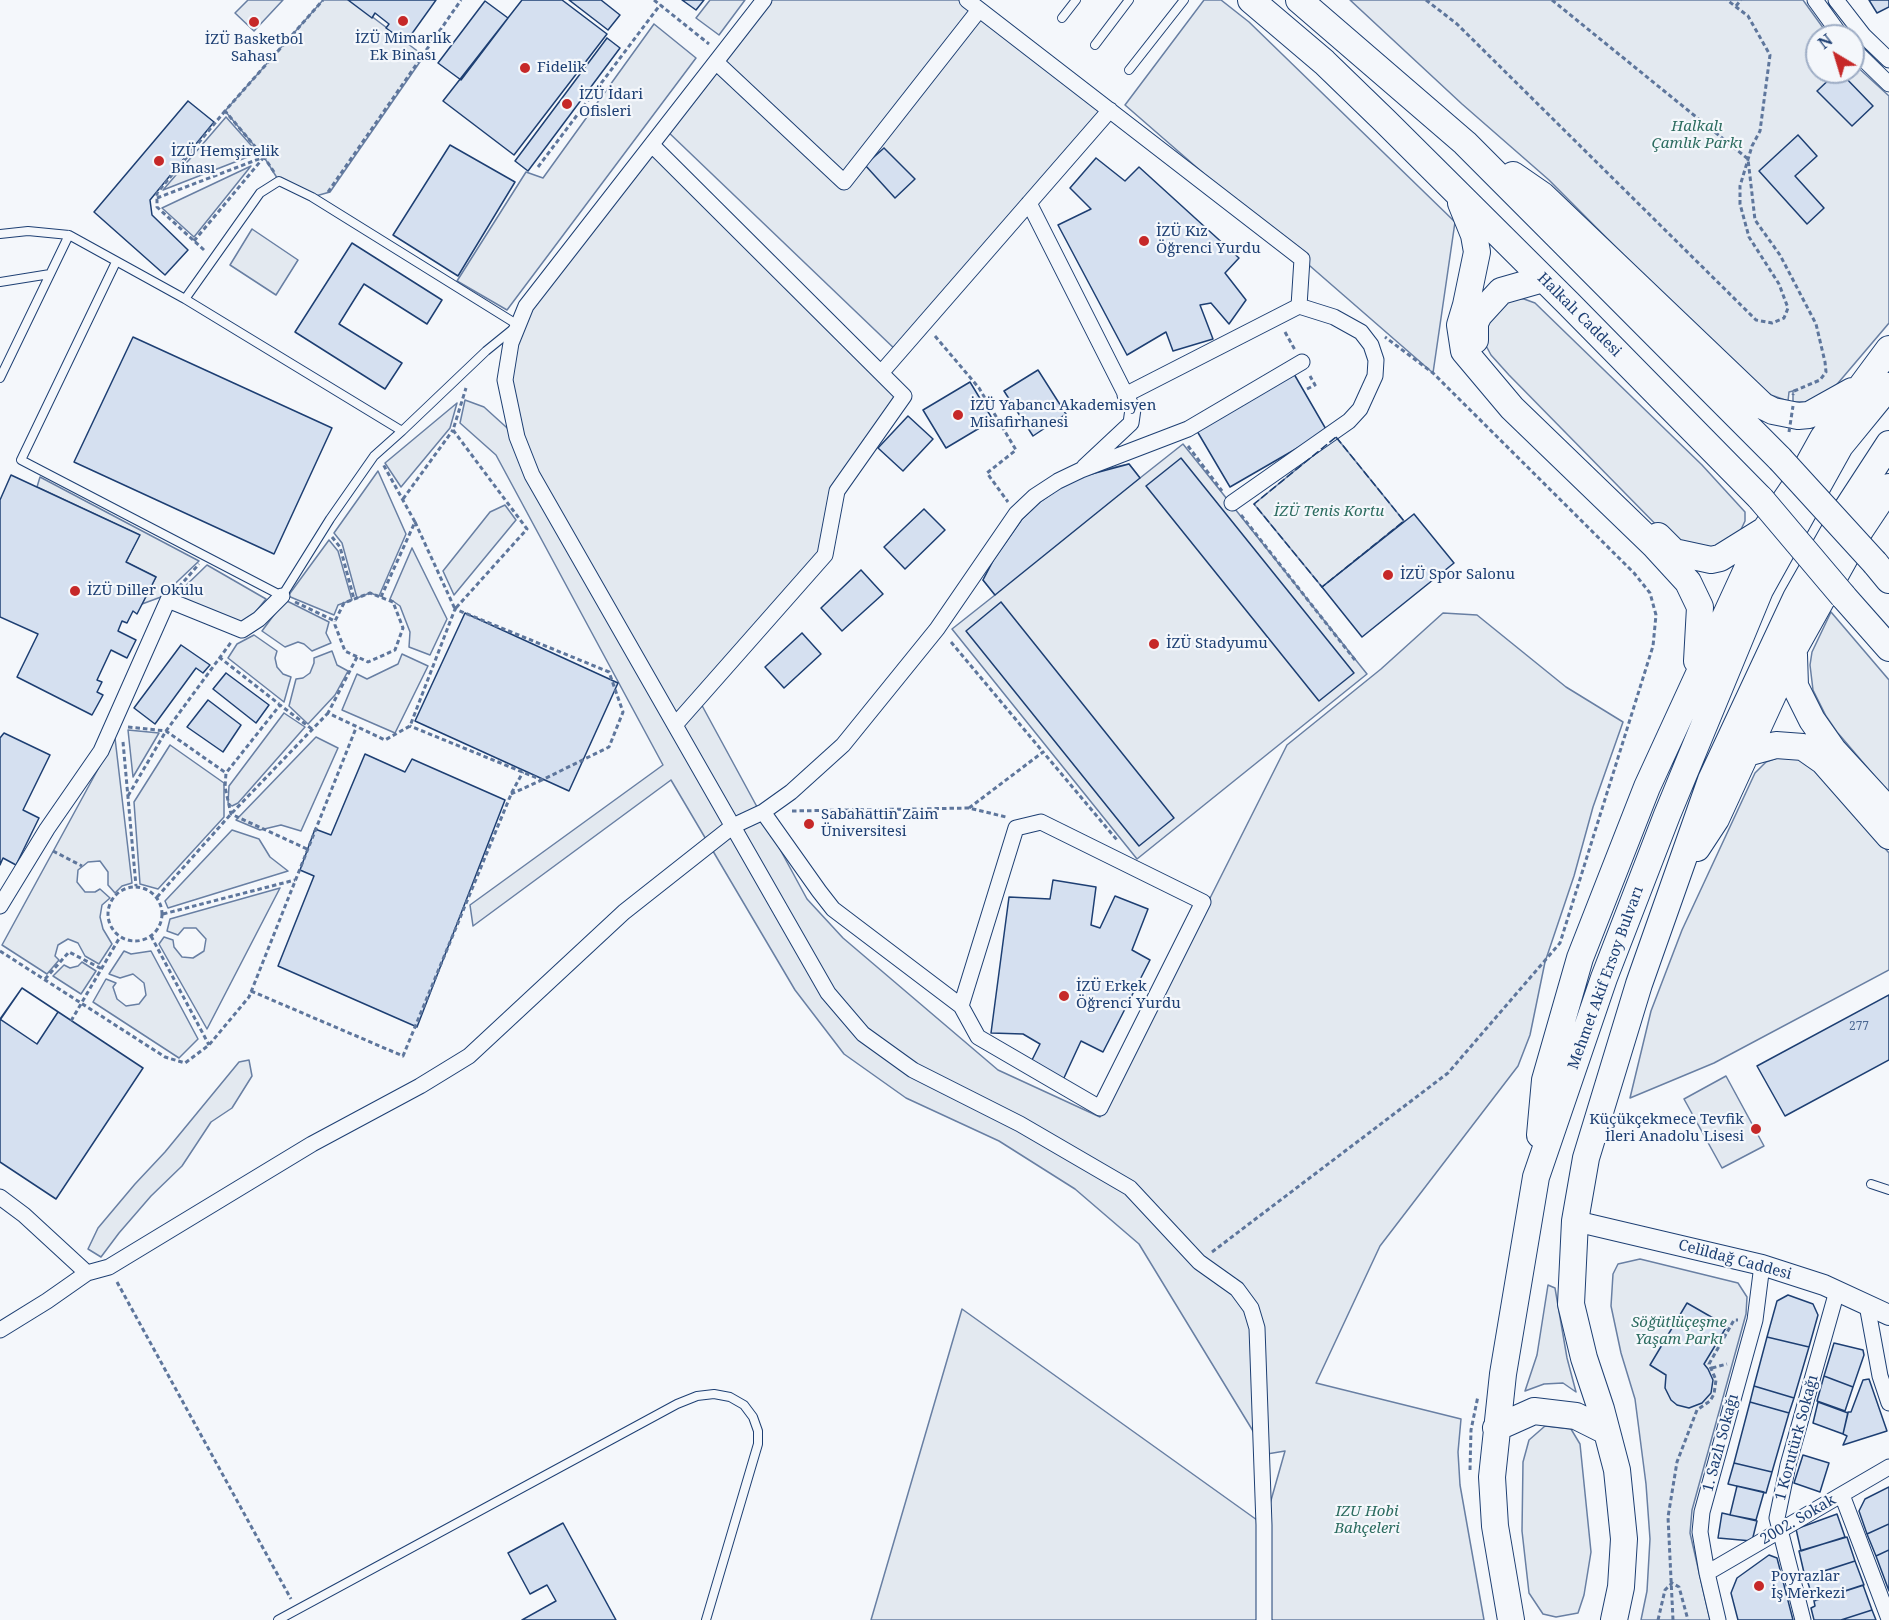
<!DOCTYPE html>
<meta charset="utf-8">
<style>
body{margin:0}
#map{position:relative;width:1889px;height:1620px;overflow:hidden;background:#f4f7fb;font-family:"Noto Serif",serif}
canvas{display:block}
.north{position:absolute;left:1805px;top:24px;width:60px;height:60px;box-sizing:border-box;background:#f4f7fb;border:2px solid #9eadc5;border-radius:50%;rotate:322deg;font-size:16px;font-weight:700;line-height:24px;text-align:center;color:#1d3f73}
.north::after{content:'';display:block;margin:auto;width:21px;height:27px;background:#c62828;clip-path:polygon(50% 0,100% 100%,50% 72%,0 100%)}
</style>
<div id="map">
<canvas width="1889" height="1620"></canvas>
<div class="north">N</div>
</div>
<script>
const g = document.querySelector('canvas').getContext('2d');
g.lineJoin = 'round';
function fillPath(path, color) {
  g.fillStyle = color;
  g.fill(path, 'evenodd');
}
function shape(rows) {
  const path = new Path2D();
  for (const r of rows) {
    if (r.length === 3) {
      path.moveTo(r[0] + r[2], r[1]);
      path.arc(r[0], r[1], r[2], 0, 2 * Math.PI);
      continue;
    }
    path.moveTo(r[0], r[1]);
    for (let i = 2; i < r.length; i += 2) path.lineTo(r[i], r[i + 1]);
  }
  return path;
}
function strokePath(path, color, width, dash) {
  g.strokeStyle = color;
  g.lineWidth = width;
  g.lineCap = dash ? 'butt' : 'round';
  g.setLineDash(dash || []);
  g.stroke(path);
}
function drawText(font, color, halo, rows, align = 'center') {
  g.font = font + ' "Noto Serif",serif';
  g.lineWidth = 4.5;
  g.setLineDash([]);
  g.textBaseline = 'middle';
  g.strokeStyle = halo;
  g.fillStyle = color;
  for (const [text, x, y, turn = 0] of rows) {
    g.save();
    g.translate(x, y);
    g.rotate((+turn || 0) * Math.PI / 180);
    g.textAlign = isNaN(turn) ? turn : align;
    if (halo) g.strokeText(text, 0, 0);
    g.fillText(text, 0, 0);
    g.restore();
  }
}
const green = shape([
 [248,0,283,0,254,31,235,13,248,0],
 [323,0,350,0,424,56,330,192,312,197,279,181,264,157,225,111,323,0],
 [710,0,745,0,719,35,696,18,710,0],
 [764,0,975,0,1110,110,899,353,665,129,764,0],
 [1204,0,1221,0,1249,22,1455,222,1433,373,1125,105,1204,0],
 [1350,0,1803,0,1829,36,1817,36,1817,72,1853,72,1853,63,1889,96,1889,323,1833,389,1815,402,1793,402,1793,391,1789,392,1788,401,1771,395,1751,383,1549,180,1462,104,1350,0],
 [654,24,696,58,507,310,457,281,526,172,543,178,654,24],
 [226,117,258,153,163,190,226,117],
 [653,146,904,396,837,491,825,555,699,700,807,899,843,938,998,1070,1100,1117,1287,745,1381,669,1443,613,1477,615,1566,687,1623,722,1593,807,1574,876,1545,962,1530,1035,1518,1066,1380,1246,1316,1383,1461,1419,1458,1452,1460,1485,1484,1620,871,1620,962,1309,1264,1525,1285,1451,1267,1454,1139,1244,1075,1189,999,1141,906,1098,844,1054,795,990,671,780,473,926,470,905,663,765,496,455,460,423,465,400,484,407,516,436,505,380,529,302,653,146],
 [251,166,194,237,162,208,251,166],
 [252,229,298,260,276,295,230,265,252,229],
 [1511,298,1524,299,1535,303,1702,465,1745,512,1745,521,1738,536,1710,551,1676,545,1509,375,1491,355,1484,342,1486,319,1511,298],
 [457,403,450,428,401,487,385,463,457,403],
 [1336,437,1404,521,1322,587,1254,504,1336,437],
 [1183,444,1367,674,1137,859,952,629,995,595,983,580,994,559,1022,519,1040,502,1061,487,1084,476,1106,469,1129,464,1140,478,1183,444],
 [378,471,406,534,379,596,370,593,357,598,342,543,334,533,378,471],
 [40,477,199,561,161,597,142,604,156,577,126,562,139,535,37,487,40,477],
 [505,505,516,520,454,595,443,571,490,512,505,505],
 [329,540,338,551,352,600,338,605,334,615,288,596,329,540],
 [412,548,447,619,430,655,409,647,410,632,400,606,390,599,412,548],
 [207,565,266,599,244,626,174,597,207,565],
 [285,600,329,622,326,633,331,643,312,651,304,644,298,642,285,647,262,631,285,600],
 [1831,612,1889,680,1889,793,1837,732,1826,716,1813,690,1810,665,1812,652,1831,612],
 [254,635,277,651,275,658,277,667,283,674,291,677,284,702,228,658,237,644,254,635],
 [332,651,337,665,348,671,335,695,308,724,289,706,296,679,303,678,310,673,314,663,314,658,332,651],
 [402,654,428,666,395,733,342,710,357,674,367,679,398,664,402,654],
 [284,713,305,727,238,803,232,806,228,803,229,786,284,713],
 [128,730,159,733,133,777,128,730],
 [316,737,338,748,301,831,281,825,260,830,236,820,316,737],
 [115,738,132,883,122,886,115,893,108,885,108,872,100,861,88,862,78,870,77,882,85,892,95,892,100,889,110,898,102,905,100,917,103,929,112,944,99,964,85,956,78,943,68,939,58,945,55,956,59,960,47,974,2,945,115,738],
 [170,745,224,783,224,817,158,889,140,884,134,802,170,745],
 [1782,756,1800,757,1813,766,1889,853,1889,970,1714,1063,1630,1098,1651,1011,1682,930,1755,773,1766,762,1782,756],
 [232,830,259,839,270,857,288,871,168,908,165,901,232,830],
 [280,888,207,1029,159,944,164,937,173,940,174,947,182,957,193,958,204,951,206,939,196,928,184,928,178,935,167,931,170,919,280,888],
 [124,951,131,954,151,951,198,1039,179,1058,93,1002,106,979,116,983,113,987,117,999,126,1006,139,1004,146,995,144,983,133,974,120,978,109,974,124,951],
 [82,962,96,971,81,994,53,976,64,965,70,968,78,966,82,962],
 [249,1060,252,1076,232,1108,211,1122,182,1166,151,1196,119,1233,101,1257,88,1249,98,1228,135,1184,165,1152,239,1062,249,1060],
 [1726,1076,1764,1146,1722,1168,1684,1099,1726,1076],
 [1640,1259,1738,1283,1747,1297,1746,1314,1692,1510,1690,1533,1710,1620,1641,1620,1647,1591,1650,1539,1646,1484,1635,1399,1621,1353,1611,1306,1613,1274,1618,1264,1640,1259],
 [1548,1285,1555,1288,1567,1358,1576,1392,1563,1383,1544,1384,1525,1391,1537,1355,1548,1285],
 [1545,1426,1571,1429,1580,1444,1591,1552,1584,1595,1578,1613,1556,1617,1543,1614,1529,1593,1522,1531,1523,1462,1529,1440,1545,1426]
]);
fillPath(green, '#e3e9f0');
strokePath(green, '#687fa3', 1.5);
const building = shape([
 [348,0,436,0,406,42,386,28,389,24,375,13,372,18,348,0],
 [522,0,562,0,607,34,514,155,443,101,522,0],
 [569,0,601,0,620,15,608,30,569,0],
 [682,0,704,0,696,10,682,0],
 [1869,0,1889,0,1889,7,1877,13,1869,0],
 [485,1,508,18,461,80,438,63,485,1],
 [607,38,620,48,528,171,515,161,607,38],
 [1837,72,1840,72,1873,106,1852,126,1817,91,1837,72],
 [188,101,214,122,150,200,152,215,188,250,165,275,94,212,188,101],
 [1798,135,1817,156,1795,176,1824,208,1807,224,1759,171,1798,135],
 [450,145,515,182,458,276,393,235,450,145],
 [884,148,915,179,895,198,865,165,884,148],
 [1096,158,1125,181,1139,167,1239,258,1225,273,1246,300,1229,324,1211,303,1200,305,1213,339,1173,351,1166,332,1127,355,1058,225,1091,209,1070,188,1096,158],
 [352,243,442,300,427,324,364,284,339,324,402,363,385,389,295,332,352,243],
 [133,337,332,428,274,554,74,462,133,337],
 [1038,370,1066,414,1033,436,1004,391,1038,370],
 [1294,374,1327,431,1230,487,1197,431,1294,374],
 [970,382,993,420,946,448,923,410,970,382],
 [908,416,933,439,903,471,878,448,908,416],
 [1181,458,1354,673,1319,701,1146,486,1181,458],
 [1129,464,1140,478,995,595,983,580,994,559,1022,519,1040,502,1061,487,1084,476,1129,464],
 [11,475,140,535,126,562,156,577,137,614,133,611,127,623,122,621,118,631,136,640,127,658,111,650,97,680,102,682,97,692,103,695,92,715,17,677,38,634,0,617,0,500,11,475],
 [924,509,945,530,905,569,884,547,924,509],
 [1414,514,1454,563,1362,637,1322,587,1414,514],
 [861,570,883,594,842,631,821,608,861,570],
 [1001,602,1174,818,1139,846,966,631,1001,602],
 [465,613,618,683,569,791,415,721,465,613],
 [802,633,821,654,784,688,765,667,802,633],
 [181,645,210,665,203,673,196,668,155,724,134,708,181,645],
 [226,673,269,705,256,723,213,689,226,673],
 [208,700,241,725,223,752,187,727,208,700],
 [4,733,50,755,23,810,39,818,16,865,3,858,0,865,0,738,4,733],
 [365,754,405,772,412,759,505,800,417,1027,278,966,314,876,300,870,315,829,331,835,365,754],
 [1053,880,1096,887,1091,925,1100,928,1115,896,1148,909,1132,950,1150,960,1103,1052,1081,1041,1063,1080,1030,1064,1040,1044,1023,1034,991,1033,1009,897,1050,899,1053,880],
 [22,988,143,1068,56,1199,0,1162,0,1020,22,988],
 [22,988,58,1012,37,1044,0,1019,22,988],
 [1889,995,1889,1060,1785,1116,1757,1066,1889,995],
 [1788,1295,1813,1304,1818,1315,1809,1347,1767,1337,1777,1301,1788,1295],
 [1687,1303,1727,1326,1704,1364,1708,1369,1713,1380,1711,1393,1702,1403,1689,1408,1677,1405,1671,1400,1665,1388,1666,1375,1650,1365,1687,1303],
 [1767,1337,1809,1347,1794,1398,1754,1386,1767,1337],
 [1834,1343,1863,1350,1864,1355,1853,1387,1824,1376,1834,1343],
 [1824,1376,1853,1387,1845,1411,1817,1401,1824,1376],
 [1869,1379,1887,1431,1843,1445,1847,1436,1843,1434,1848,1412,1851,1412,1863,1380,1869,1379],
 [1754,1386,1794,1398,1789,1413,1750,1402,1754,1386],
 [1750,1402,1789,1413,1772,1472,1734,1463,1750,1402],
 [1818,1402,1848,1413,1843,1434,1813,1423,1818,1402],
 [1803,1455,1829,1463,1820,1492,1794,1483,1803,1455],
 [1734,1463,1772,1472,1766,1493,1728,1484,1734,1463],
 [1737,1486,1764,1492,1756,1520,1730,1515,1737,1486],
 [1889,1487,1889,1524,1867,1534,1859,1511,1865,1499,1889,1487],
 [1722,1513,1757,1521,1752,1541,1718,1538,1722,1513],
 [1837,1514,1845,1537,1801,1551,1796,1529,1837,1514],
 [563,1523,616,1620,522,1620,556,1601,547,1585,530,1594,508,1553,563,1523],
 [1889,1524,1889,1550,1876,1556,1867,1534,1889,1524],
 [1847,1537,1855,1561,1805,1577,1799,1551,1847,1537],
 [1889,1550,1889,1591,1876,1556,1889,1550],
 [1769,1555,1777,1558,1793,1620,1738,1620,1731,1593,1737,1578,1769,1555],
 [1855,1561,1864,1585,1814,1601,1806,1577,1855,1561],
 [1863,1585,1872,1610,1841,1620,1814,1620,1811,1608,1815,1606,1814,1601,1863,1585],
 [1872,1610,1876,1620,1841,1620,1872,1610]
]);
fillPath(building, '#d5e0f0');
strokePath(building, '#1d3f73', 1.5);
const service = shape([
 [1062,18,1076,0],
 [1095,45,1129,0],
 [1129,70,1184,0],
 [0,234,28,231,69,235,185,299,402,431,486,351,518,325,312,197,279,181,260,193,185,299],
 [116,262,21,460,282,596,330,519,374,456,402,431],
 [0,282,50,274],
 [0,378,69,235],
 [1871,1184,1889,1190],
 [278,1620,677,1404,697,1396,714,1394,730,1397,744,1405,753,1417,758,1431,758,1444,706,1620]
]);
const minor = shape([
 [764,0,526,306,511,343,505,380,517,437,532,475,828,993,863,1034,913,1070,1020,1124,1130,1188,1199,1262,1237,1289,1251,1308,1257,1328,1264,1525,1264,1620],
 [967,0,1302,259,1299,306],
 [1815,0,1841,36],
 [1836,0,1864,36,1889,60],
 [1853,49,1889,84],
 [717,63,844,182,979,10],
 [653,146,904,396,837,491,825,555,675,725],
 [1029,203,1133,409,1131,423,1084,467],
 [881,373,1110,110],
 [1125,395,1299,306,1334,317,1361,332,1371,345,1376,360,1375,376,1360,409,1349,421,1232,503],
 [763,812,819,891,833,909,961,1006,978,1037,1100,1108,1203,902,1041,822,1016,828,961,1006],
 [0,906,47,829,101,751,168,600,242,630,259,619,282,596],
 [0,1197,24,1215,87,1273,47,1301,0,1330],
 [87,1273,109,1267,312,1144,420,1086,469,1056,624,912,733,826,763,812,791,792,843,745,937,629,1016,514,1035,496,1058,481,1081,470,1188,429,1302,362],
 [1867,1305,1880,1376,1889,1403],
 [1842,1495,1889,1619],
 [1707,1573,1889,1467],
 [1718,1620,1707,1573,1700,1532,1702,1512,1755,1320,1762,1265],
 [1803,1620,1777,1518,1788,1465,1837,1291]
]);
const tertiary = shape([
 [1575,1221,1762,1265,1824,1285,1889,1315]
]);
const primary = shape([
 [1251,0,1324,62,1386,122,1568,303,1761,499],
 [1299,0,1465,143,1780,459],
 [1513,175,1542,195,1763,406,1773,411,1798,416,1809,415,1852,391],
 [1461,203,1474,235,1477,252,1466,305,1460,325,1464,351,1512,408,1655,546,1688,582,1700,607,1697,661],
 [1475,340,1475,323,1479,315,1501,291,1543,279],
 [1658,536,1674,552,1711,560,1720,558,1765,530],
 [1875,563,1889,580],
 [1843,596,1889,648],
 [1794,655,1795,686,1812,720,1833,750,1889,811],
 [1747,753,1776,745,1803,747,1823,761,1889,836],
 [1697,848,1716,819,1794,649,1861,529,1889,487],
 [1540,1135,1545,1080,1580,958,1647,787,1765,530,1803,474,1823,438,1889,349],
 [1496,1428,1534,1411,1576,1416,1606,1431],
 [1511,1620,1495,1526,1492,1477,1503,1374,1536,1177,1604,978,1667,815,1760,590,1840,446,1889,386],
 [1614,1620,1621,1587,1624,1539,1617,1470,1601,1409,1584,1358,1571,1304,1575,1221,1586,1158,1639,984,1711,780,1796,598,1846,510,1889,444]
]);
strokePath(service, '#1d3f73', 10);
strokePath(minor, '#1d3f73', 17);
strokePath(tertiary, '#1d3f73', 22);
strokePath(primary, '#1d3f73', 28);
strokePath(shape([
 [654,0,709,44],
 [1426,0,1457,24,1756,320,1772,323,1784,318,1788,308,1779,284,1749,237,1740,204,1740,186,1752,146,1760,131,1770,55,1748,16,1727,0],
 [1552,0,1748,159,1755,220,1780,255,1816,324,1825,362,1826,372,1820,380,1794,391,1793,395],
 [1736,6,1741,0],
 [538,167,660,5],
 [274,172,264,157,225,111,323,0],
 [328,192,461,0],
 [157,198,264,157],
 [194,241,264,157],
 [204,250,157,207,157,193,225,111],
 [1285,332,1295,350],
 [935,336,979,388,1016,450,987,473,1008,502],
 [1307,389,1315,385,1310,376],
 [1188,446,1222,491],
 [403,499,453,430],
 [1241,515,1355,660],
 [415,522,455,609,527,529,453,430,466,388],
 [332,537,340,547,354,599],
 [179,587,199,564],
 [381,597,415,522,383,464],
 [295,602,335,621,344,603,370,593,393,602,403,628,395,650,368,662,345,651,335,625,335,621],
 [951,642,1043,752],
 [219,657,279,704],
 [357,657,328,713,385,740,410,726,455,609,609,672,623,712,609,747,542,780,410,726],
 [128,727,166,731,226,773],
 [123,742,136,886],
 [511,794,542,780],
 [128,796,166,731,232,641],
 [969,808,1043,752,1117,840],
 [792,811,969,808,1006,817],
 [307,849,231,814,225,787,226,773,280,705,312,729],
 [53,851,82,866],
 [135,914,27],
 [157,897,231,814,328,713],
 [163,914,295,880],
 [151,936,209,1045],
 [0,951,165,1057,185,1063,209,1045,249,997,356,728],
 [45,979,69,952,102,969],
 [251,991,403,1056,512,792,523,772],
 [71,1021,120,937],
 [1212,1252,1448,1073,1560,943,1653,646,1656,615,1650,593,1634,573,1433,373,1385,337],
 [117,1282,291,1599],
 [1712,1368,1727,1364],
 [1470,1470,1471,1430,1478,1396],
 [1658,1620,1665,1590,1672,1583,1679,1587,1688,1620],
 [1673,1620,1668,1517,1677,1462,1697,1410,1710,1401,1714,1394,1716,1380,1709,1364,1734,1320,1738,1320]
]), '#5e769c', 3, [4.5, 3]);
strokePath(service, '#f4f7fb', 8);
strokePath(minor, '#f4f7fb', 15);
strokePath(tertiary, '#f4f7fb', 20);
strokePath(primary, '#f4f7fb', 26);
const primaryBridge = shape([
 [1780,459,1875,563],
 [1761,499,1843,596]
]);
strokePath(primaryBridge, '#1d3f73', 28, []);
strokePath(shape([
 [1789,432,1793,406]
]), '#5e769c', 3, [4.5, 3]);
strokePath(primaryBridge, '#f4f7fb', 26);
strokePath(shape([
 [1336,437,1404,521,1322,587,1254,504,1336,437]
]), '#1d3f73', 1.5, [8, 3]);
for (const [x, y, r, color] of [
 [403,21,6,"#c62828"],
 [254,22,6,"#c62828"],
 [525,68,6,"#c62828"],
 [567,104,6,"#c62828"],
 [159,161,6,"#c62828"],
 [1144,241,6,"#c62828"],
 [958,415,6,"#c62828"],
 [1388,575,6,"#c62828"],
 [75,591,6,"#c62828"],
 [1154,644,6,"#c62828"],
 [809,824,6,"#c62828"],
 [1064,996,6,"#c62828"],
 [1756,1129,6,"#c62828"],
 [1759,1586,6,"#c62828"]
]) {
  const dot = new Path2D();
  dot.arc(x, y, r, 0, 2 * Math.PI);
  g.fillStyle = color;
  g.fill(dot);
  strokePath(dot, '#f4f7fb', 2);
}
drawText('12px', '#4b6792', null, [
 ["277",1859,1027]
]);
drawText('15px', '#1d3f73', '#f4f7fb', [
 ["İZÜ Mimarlık",403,39,"center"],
 ["Ek Binası",403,56,"center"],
 ["İZÜ Basketbol",254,40,"center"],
 ["Sahası",254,57,"center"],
 ["Fidelik",537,68],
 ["İZÜ İdari",579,95],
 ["Ofisleri",579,112],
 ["İZÜ Hemşirelik",171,152],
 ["Binası",171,169],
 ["İZÜ Kız",1156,232],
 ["Öğrenci Yurdu",1156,249],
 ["İZÜ Yabancı Akademisyen",970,406],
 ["Misafirhanesi",970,423],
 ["İZÜ Spor Salonu",1400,575],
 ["İZÜ Diller Okulu",87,591],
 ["İZÜ Stadyumu",1166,644],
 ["Sabahattin Zaim",821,815],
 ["Üniversitesi",821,832],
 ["İZÜ Erkek",1076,987],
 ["Öğrenci Yurdu",1076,1004],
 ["Küçükçekmece Tevfik",1744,1120,"right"],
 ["İleri Anadolu Lisesi",1744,1137,"right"],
 ["Poyrazlar",1771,1577],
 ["İş Merkezi",1771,1594]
], 'left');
drawText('italic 15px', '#2c6c60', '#f4f7fb', [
 ["Halkalı",1697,127],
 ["Çamlık Parkı",1697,144],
 ["İZÜ Tenis Kortu",1329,512],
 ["Söğütlüçeşme",1679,1323],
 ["Yaşam Parkı",1679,1340],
 ["IZU Hobi",1367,1512],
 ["Bahçeleri",1367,1529]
]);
drawText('15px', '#1d3f73', '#f4f7fb', [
 ["Halkalı Caddesi",1579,315,45],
 ["Mehmet Akif Ersoy Bulvarı",1606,978,-70],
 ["Celildağ Caddesi",1735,1260,15],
 ["1 Korutürk Sokağı",1797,1438,-75],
 ["1. Sazlı Sokağı",1721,1443,-75],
 ["2002. Sokak",1798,1520,-30]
]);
</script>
